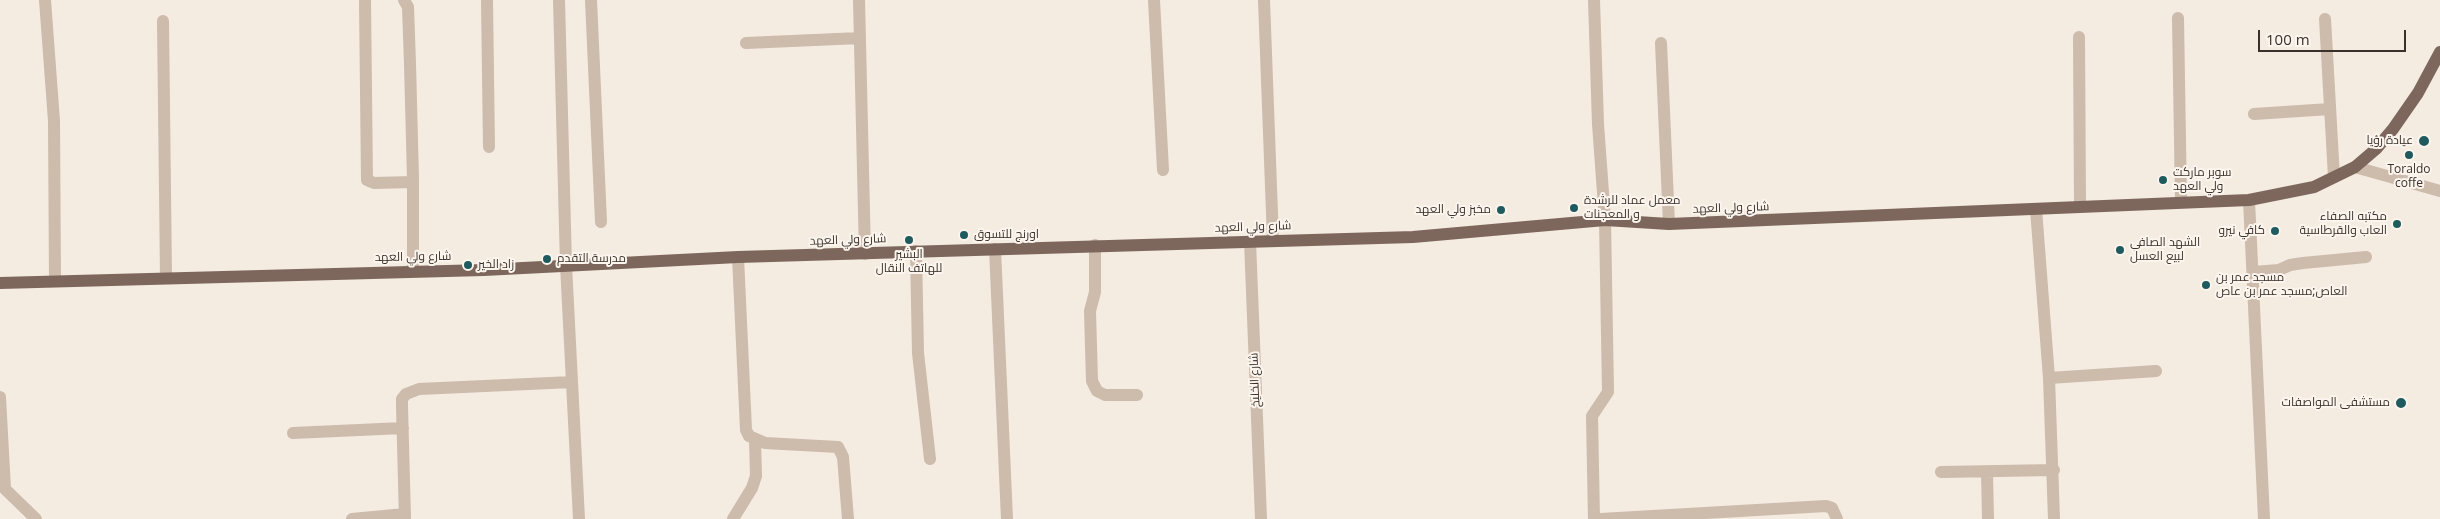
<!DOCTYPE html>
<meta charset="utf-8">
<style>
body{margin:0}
#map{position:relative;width:2440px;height:519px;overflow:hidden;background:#f4ebe1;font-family:"Open Sans",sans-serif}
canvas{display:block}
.scale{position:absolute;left:2258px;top:30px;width:148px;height:22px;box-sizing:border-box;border:2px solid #3b302b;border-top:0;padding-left:6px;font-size:15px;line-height:18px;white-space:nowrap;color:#3b302b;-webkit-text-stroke:4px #fbf5ee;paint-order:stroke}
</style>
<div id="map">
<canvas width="2440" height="519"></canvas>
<div class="scale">100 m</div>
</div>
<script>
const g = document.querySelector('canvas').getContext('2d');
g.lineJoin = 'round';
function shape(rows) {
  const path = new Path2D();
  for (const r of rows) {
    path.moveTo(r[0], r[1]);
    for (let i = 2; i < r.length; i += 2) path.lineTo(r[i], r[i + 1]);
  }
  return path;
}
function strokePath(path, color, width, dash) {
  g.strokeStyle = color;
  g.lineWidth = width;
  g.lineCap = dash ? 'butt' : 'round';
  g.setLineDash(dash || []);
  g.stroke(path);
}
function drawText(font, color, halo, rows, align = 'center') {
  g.font = font + ' "Open Sans",Cairo,sans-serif';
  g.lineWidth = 4;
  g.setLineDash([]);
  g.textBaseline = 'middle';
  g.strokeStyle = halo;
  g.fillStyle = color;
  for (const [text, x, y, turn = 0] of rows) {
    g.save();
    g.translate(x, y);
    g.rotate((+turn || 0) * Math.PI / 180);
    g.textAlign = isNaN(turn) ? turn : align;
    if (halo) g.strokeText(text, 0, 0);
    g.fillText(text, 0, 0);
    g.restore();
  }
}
strokePath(shape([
 [45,0,54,121,55,281],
 [365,0,367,180,374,183,413,182],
 [404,0,408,7,410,64,413,179,413,271],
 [487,0,489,147],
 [559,0,566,265,579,519],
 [591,0,601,222],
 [859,0,865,254],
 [1154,0,1163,170],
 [1264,0,1273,240],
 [2178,18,2181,202],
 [2325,19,2334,177],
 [163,21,166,277],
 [2079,37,2080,206],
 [746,43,860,38],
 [1661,43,1669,224],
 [2254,114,2330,109],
 [2355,167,2440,191],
 [2249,200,2264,519],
 [2036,209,2049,378,2054,519],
 [1250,241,1261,519],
 [1095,245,1095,292,1090,311,1092,381,1097,391,1105,395,1137,395],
 [995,249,1007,519],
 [916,251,918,353,930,459],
 [738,257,746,430,749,436,765,443,838,447,843,457,848,519],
 [2253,272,2279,270,2290,265,2303,263,2366,257],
 [2049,378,2156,371],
 [0,397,5,489,36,519],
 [293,433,403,428],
 [1941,472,2054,470],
 [1987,472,1988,519],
 [352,519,405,514],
 [405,519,402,406,402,399,406,394,419,389,572,382],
 [733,519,752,488,756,476,755,440],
 [1594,519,1592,416,1608,392,1605,220,1598,124,1594,0],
 [1601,519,1826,506,1832,508,1837,519]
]), '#cdbbac', 12);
strokePath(shape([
 [0,283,484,270,738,257,1413,237,1605,220,1669,224,2249,200,2314,187,2355,167,2376,149,2393,129,2418,93,2440,52]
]), '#7d675c', 12);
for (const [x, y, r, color] of [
 [2424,141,6,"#1f5a5e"],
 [2409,155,5,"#1f5a5e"],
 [2163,180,5,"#1f5a5e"],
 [1574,208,5,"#1f5a5e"],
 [1501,210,5,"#1f5a5e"],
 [2397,224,5,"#1f5a5e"],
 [2275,231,5,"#1f5a5e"],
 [964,235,5,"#1f5a5e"],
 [909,240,5,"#1f5a5e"],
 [2120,250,5,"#1f5a5e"],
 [547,259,5,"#1f5a5e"],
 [468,265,5,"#1f5a5e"],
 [2206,285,5,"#1f5a5e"],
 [2401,403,6,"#1f5a5e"]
]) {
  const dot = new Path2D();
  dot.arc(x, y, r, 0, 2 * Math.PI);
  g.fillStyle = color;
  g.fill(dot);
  strokePath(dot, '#fbf5ee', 2);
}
drawText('12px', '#3b302b', '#fbf5ee', [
 ["عيادة رؤيا",2413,141,"right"],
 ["Toraldo",2409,170,"center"],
 ["coffe",2409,184,"center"],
 ["سوبر ماركت",2173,173],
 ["ولي العهد",2173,187],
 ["معمل عماد للرشدة",1584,201],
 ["و المعجنات",1584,215],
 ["مخبز ولي العهد",1491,210,"right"],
 ["مكتبه الصفاء",2387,217,"right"],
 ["العاب والقرطاسية",2387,231,"right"],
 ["كافي نيرو",2265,231,"right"],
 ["اورنج للتسوق",974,235],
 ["الشهد الصافي",2130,243],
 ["لبيع العسل",2130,257],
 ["البشير",909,255,"center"],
 ["للهاتف النقال",909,269,"center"],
 ["مدرسة التقدم",557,259],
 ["زاد الخير",478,265],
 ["مسجد عمر بن",2216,278],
 ["العاص;مسجد عمر بن عاص",2216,292],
 ["مستشفى المواصفات",2390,403,"right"]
], 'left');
drawText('12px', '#3b302b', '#fbf5ee', [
 ["شارع ولي العهد",1731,208,-2],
 ["شارع ولي العهد",1253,227,-2],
 ["شارع ولي العهد",848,240,-2],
 ["شارع ولي العهد",413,257,-1],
 ["شارع الخليخ",1255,380,-92]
]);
</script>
